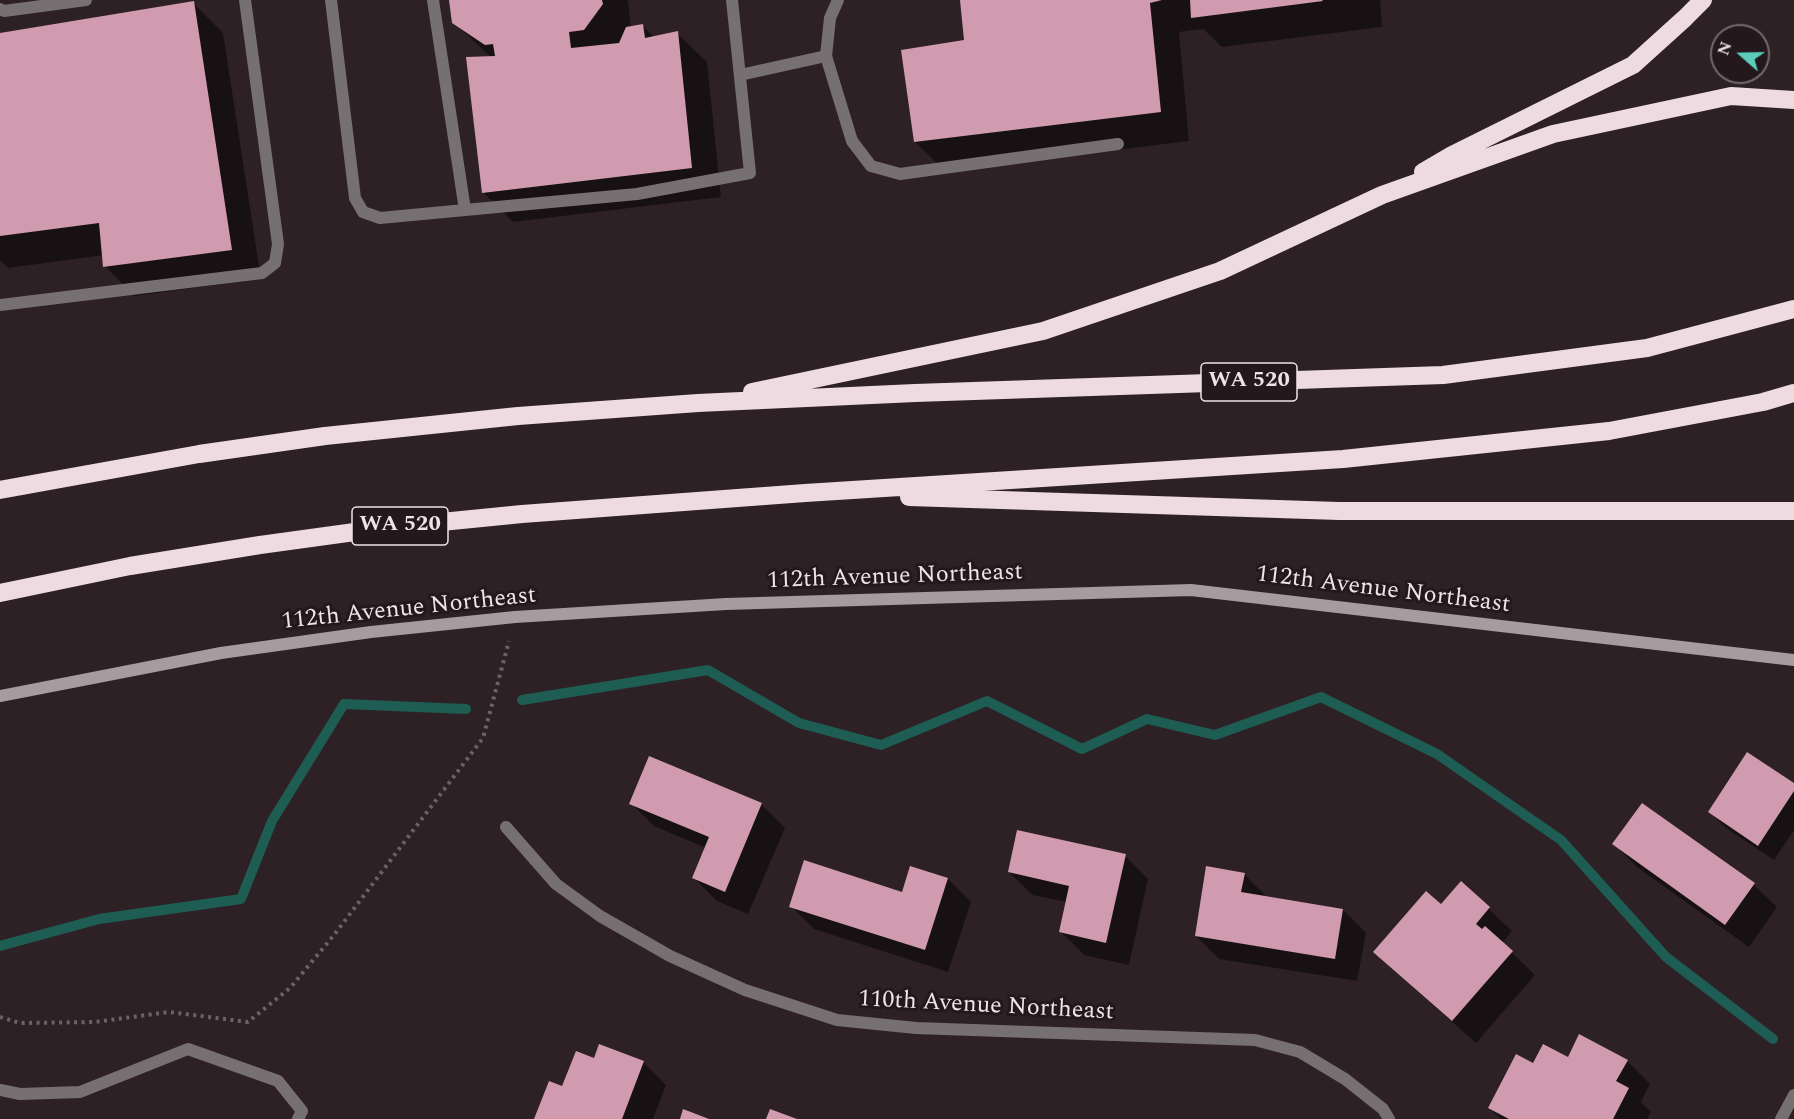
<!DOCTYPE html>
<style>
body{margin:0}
#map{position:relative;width:1794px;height:1119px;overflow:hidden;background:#2e2125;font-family:Spectral,serif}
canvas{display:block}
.north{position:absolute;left:1710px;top:24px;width:60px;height:60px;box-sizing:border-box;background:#24181c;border:2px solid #746a6d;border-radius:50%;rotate:290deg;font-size:16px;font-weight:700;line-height:24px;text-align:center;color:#ede4e7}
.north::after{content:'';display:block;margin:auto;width:21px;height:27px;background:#5bcebb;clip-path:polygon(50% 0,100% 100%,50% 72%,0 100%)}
</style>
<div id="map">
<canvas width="1794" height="1119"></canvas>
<div class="north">N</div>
</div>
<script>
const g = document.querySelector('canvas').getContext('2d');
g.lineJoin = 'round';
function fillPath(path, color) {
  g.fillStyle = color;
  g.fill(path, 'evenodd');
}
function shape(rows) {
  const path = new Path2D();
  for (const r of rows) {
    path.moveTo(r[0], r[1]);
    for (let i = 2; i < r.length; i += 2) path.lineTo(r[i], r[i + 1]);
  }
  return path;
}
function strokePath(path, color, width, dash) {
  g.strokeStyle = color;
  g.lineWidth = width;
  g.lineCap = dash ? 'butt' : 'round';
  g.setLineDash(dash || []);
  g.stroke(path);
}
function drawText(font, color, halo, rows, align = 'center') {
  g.font = font + ' Spectral,serif';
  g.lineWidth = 6;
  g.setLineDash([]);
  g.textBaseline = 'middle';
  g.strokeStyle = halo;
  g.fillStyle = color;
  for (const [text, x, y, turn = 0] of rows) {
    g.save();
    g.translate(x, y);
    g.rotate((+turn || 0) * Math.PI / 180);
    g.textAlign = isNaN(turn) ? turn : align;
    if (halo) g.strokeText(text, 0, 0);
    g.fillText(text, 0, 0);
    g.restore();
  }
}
fillPath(shape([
 [451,0,628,0,631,28,643,26,654,37,677,33,707,62,721,197,513,222,483,192,492,58,453,22],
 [962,0,1380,0,1382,27,1222,47,1203,29,1179,32,1189,141,945,171,915,142,966,42],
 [193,3,223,33,261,279,134,296,105,266,104,255,8,268,0,260,0,34],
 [650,758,762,805,785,828,748,914,717,901,694,878,706,848,654,826,631,803],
 [1794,785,1794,830,1774,860,1726,828,1710,812],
 [1642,805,1754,885,1777,907,1749,947,1637,867,1614,844],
 [1125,856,1148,879,1129,965,1084,955,1061,932,1067,902,1032,895,1009,872],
 [911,868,948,879,971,902,948,972,814,929,791,906,903,894],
 [1244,874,1267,897,1343,910,1366,933,1357,981,1219,959,1196,936],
 [1461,883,1512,931,1502,943,1535,975,1476,1043,1398,974,1375,952,1441,906],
 [595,1060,643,1062,666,1085,653,1119,536,1119],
 [1627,1061,1650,1084,1641,1102,1651,1112,1647,1119,1501,1119,1490,1108,1534,1065]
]), '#0007');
strokePath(shape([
 [522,700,708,670,799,723,881,745,987,701,1082,749,1147,719,1215,735,1321,697,1437,754,1561,840,1666,957,1773,1039],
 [0,946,99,919,241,899,272,821,344,704,466,709]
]), '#1d5d53', 10);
fillPath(shape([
 [449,0,602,0,603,4,584,30,569,32,571,48,619,43,626,27,643,24,645,38,678,31,692,168,482,193,466,57,495,56,493,44,485,45,452,23],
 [960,0,1162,0,1150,3,1161,112,914,142,901,50,964,40],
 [1190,0,1322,0,1323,1,1191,18],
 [194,1,232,250,103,267,99,223,0,236,0,33],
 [1747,752,1794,783,1794,791,1758,846,1708,812],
 [649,756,762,803,725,892,692,878,709,837,629,804],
 [1642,803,1755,883,1725,925,1612,844],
 [1017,830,1126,854,1106,943,1059,932,1069,886,1008,872],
 [804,860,902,892,910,866,948,878,925,950,789,907],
 [1206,866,1245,873,1241,892,1343,909,1335,959,1195,936],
 [1461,881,1490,907,1476,924,1482,929,1485,926,1513,951,1452,1021,1373,952,1426,891,1441,904],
 [1579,1034,1628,1060,1616,1081,1629,1088,1613,1119,1509,1119,1488,1108,1516,1054,1533,1063,1543,1044,1568,1057],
 [599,1044,644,1061,622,1119,534,1119,549,1081,562,1086,576,1051,594,1058],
 [683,1109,709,1119,680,1119],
 [770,1109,797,1119,766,1119]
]), '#d09baf');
strokePath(shape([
 [0,1017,20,1023,95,1022,169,1012,248,1022,290,988,334,935,483,738,509,641]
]), '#6d6265', 4, [3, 4.5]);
strokePath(shape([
 [331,0,355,198,363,212,380,218,465,210],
 [433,0,465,210,637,194,750,173,732,0],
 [838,0,830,18,826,56,852,141,871,166,900,174,1118,144],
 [0,9,4,11,86,0],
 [740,75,826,56],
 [0,305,262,273,275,263,278,244,245,0],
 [0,1090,20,1094,80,1092,188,1049,278,1081,302,1111,298,1119]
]), '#777073', 12);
strokePath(shape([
 [506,827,556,884,600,916,670,956,745,990,837,1020,916,1028,1255,1040,1300,1052,1345,1079,1383,1109,1389,1119],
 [1781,1119,1794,1095]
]), '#777073', 12);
strokePath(shape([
 [0,696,221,653,371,632,515,617,726,604,1191,590,1794,660]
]), '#a79b9f', 12);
strokePath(shape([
 [1423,172,1452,155,1633,65,1685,18,1703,0],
 [752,392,1043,331,1220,271,1382,195,1553,134,1731,96,1794,100],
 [0,490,199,454,325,436,518,416,698,403,915,393,1443,375,1647,348,1794,309],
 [909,497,1339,511,1794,511],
 [0,593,130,566,260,545,391,527,522,514,805,493,1343,459,1609,431,1763,402,1794,393]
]), '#eddbe1', 18);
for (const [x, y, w] of [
 [1249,382,96],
 [400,526,96]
]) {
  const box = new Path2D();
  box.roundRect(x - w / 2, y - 19, w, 38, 4.5);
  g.fillStyle = '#24181c';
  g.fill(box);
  strokePath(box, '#ede4e7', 1.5);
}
drawText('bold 22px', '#ede4e7', null, [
 ["WA 520",1249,382],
 ["WA 520",400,526]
]);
drawText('24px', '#ede4e7', '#24181c', [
 ["112th Avenue Northeast",895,578,-2],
 ["112th Avenue Northeast",1383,591,7],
 ["112th Avenue Northeast",409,610,-6],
 ["110th Avenue Northeast",986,1007,3]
]);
</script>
